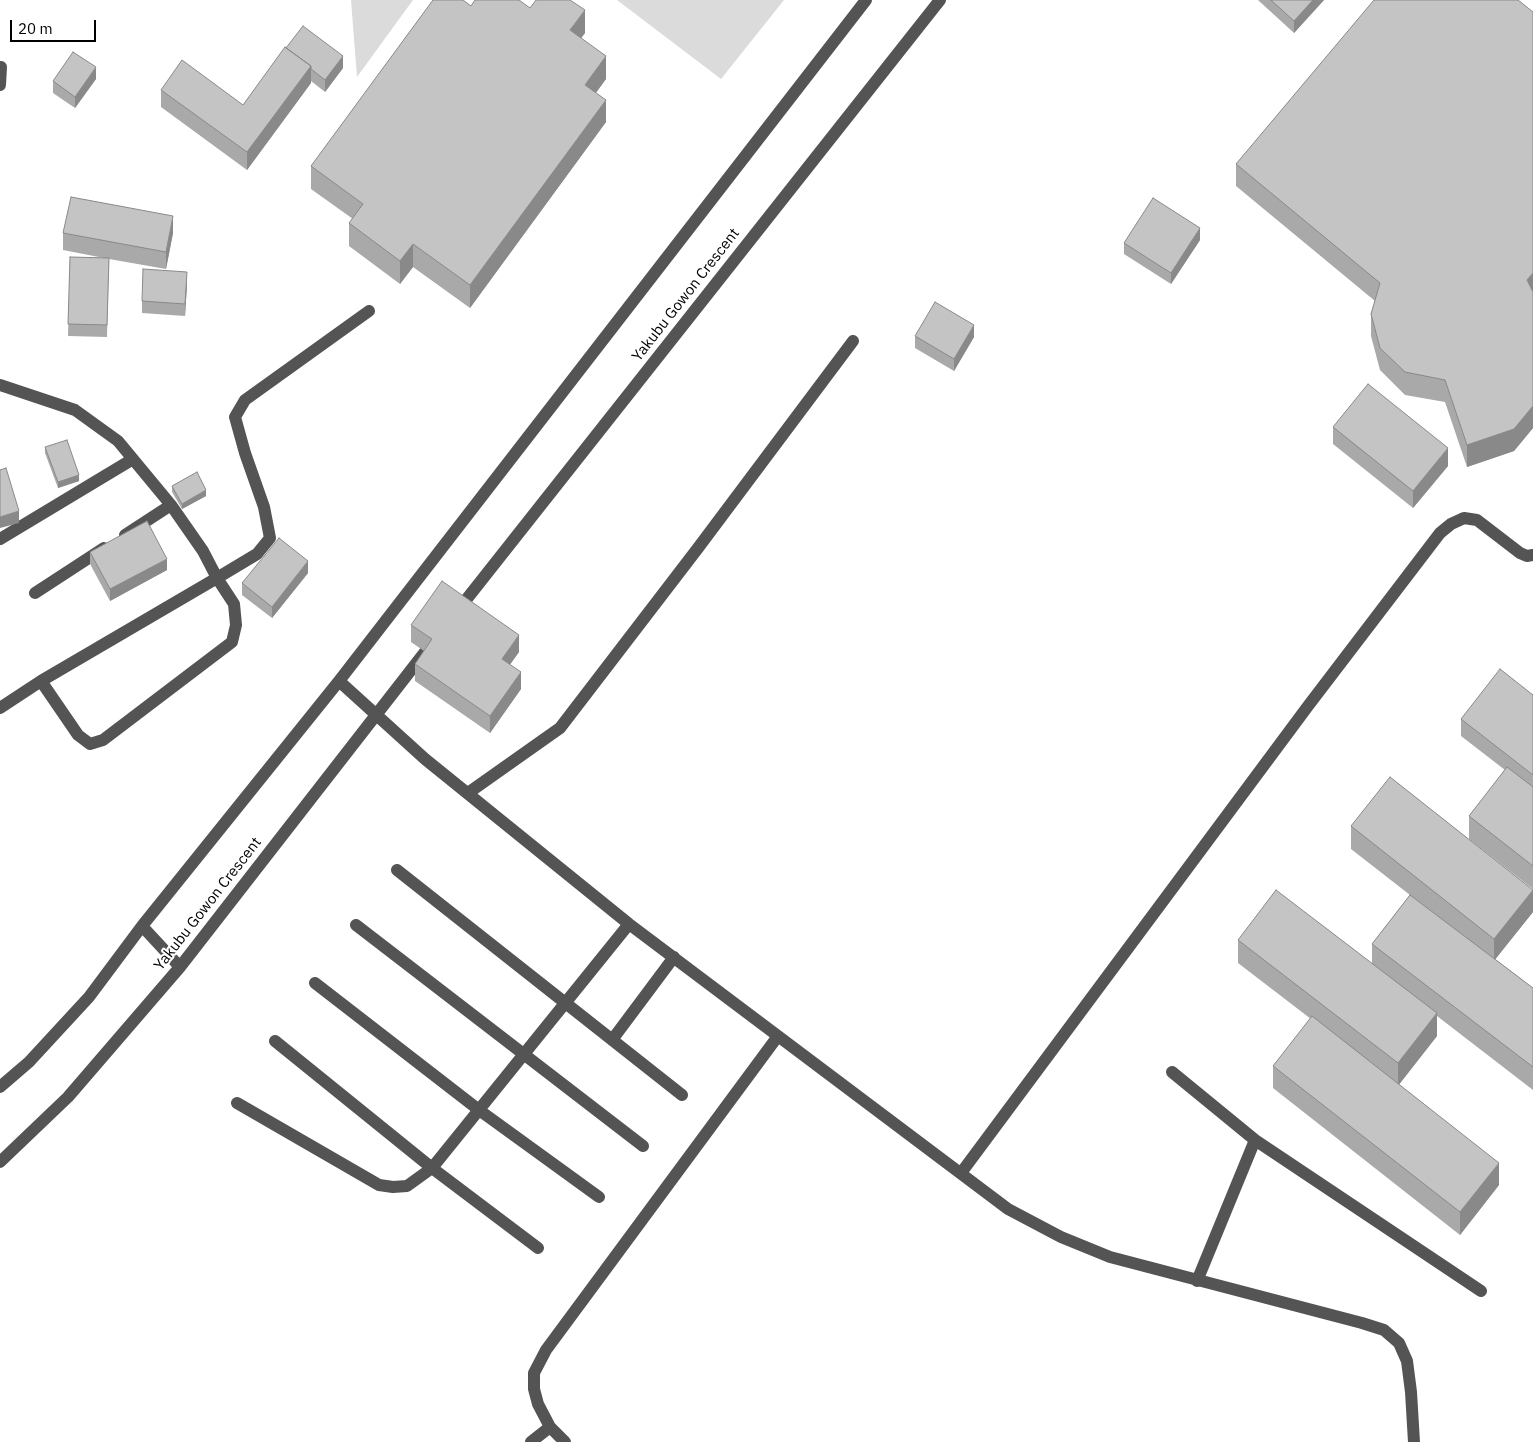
<!DOCTYPE html>
<style>
body{margin:0}
#map{position:relative;width:1533px;height:1442px;overflow:hidden;background:#fff;font-family:"IBM Plex Sans",sans-serif}
canvas{display:block}
.scale{position:absolute;left:10px;top:20px;width:86px;height:22px;box-sizing:border-box;border:2px solid #000;border-top:0;padding-left:6px;font-size:15px;line-height:18px;white-space:nowrap;color:#000;-webkit-text-stroke:4px #fff;paint-order:stroke}
</style>
<div id="map">
<canvas width="1533" height="1442"></canvas>
<div class="scale">20 m</div>
</div>
<script>
const g = document.querySelector('canvas').getContext('2d');
g.lineJoin = 'round';
function fillPath(path, color) {
  g.fillStyle = color;
  g.fill(path, 'evenodd');
}
function shape(rows) {
  const path = new Path2D();
  for (const r of rows) {
    path.moveTo(r[0], r[1]);
    for (let i = 2; i < r.length; i += 2) path.lineTo(r[i], r[i + 1]);
  }
  return path;
}
function strokePath(path, color, width, dash) {
  g.strokeStyle = color;
  g.lineWidth = width;
  g.lineCap = dash ? 'butt' : 'round';
  g.setLineDash(dash || []);
  g.stroke(path);
}
function drawText(font, color, halo, rows, align = 'center') {
  g.font = font + ' "IBM Plex Sans",sans-serif';
  g.lineWidth = 4;
  g.setLineDash([]);
  g.textBaseline = 'middle';
  g.strokeStyle = halo;
  g.fillStyle = color;
  for (const [text, x, y, turn = 0] of rows) {
    g.save();
    g.translate(x, y);
    g.rotate((+turn || 0) * Math.PI / 180);
    g.textAlign = isNaN(turn) ? turn : align;
    if (halo) g.strokeText(text, 0, 0);
    g.fillText(text, 0, 0);
    g.restore();
  }
}
fillPath(shape([
 [351,0,413,0,357,77],
 [617,0,784,0,721,79]
]), '#dbdbdb');
strokePath(shape([
 [0,85,1,67],
 [0,385,75,410,118,441,171,505,203,551,217,578,41,681,0,708],
 [125,535,171,505],
 [0,539,133,459],
 [35,593,104,548],
 [458,610,940,0],
 [41,681,78,735,90,744,103,740,232,642,236,625,234,604,217,578,257,554,270,538,264,507,245,453,235,417,245,400,369,311],
 [339,681,425,759,629,924,1008,1209,1061,1237,1110,1257,1362,1323,1384,1330,1399,1343,1407,1361,1411,1392,1414,1442],
 [468,793,560,728,698,548,853,341],
 [397,870,682,1095],
 [356,925,643,1146],
 [142,926,180,967],
 [315,983,479,1110,599,1197],
 [612,1040,674,957],
 [275,1041,432,1168,538,1248],
 [1172,1072,1255,1140,1197,1281],
 [0,1087,29,1062,89,997,142,926,339,681,866,0],
 [237,1103,379,1185,393,1187,407,1186,432,1168,629,924],
 [1255,1140,1481,1291],
 [0,1162,68,1097,180,967,425,652],
 [961,1173,1308,706,1440,533,1451,524,1464,518,1477,520,1520,553,1527,556,1533,555],
 [531,1442,550,1427],
 [565,1442,550,1427,538,1404,534,1389,534,1373,546,1350,778,1036]
]), '#545454', 12);
fillPath(shape([
 [1258,0,1324,0,1294,33],
 [471,6,530,8,585,33,581,38,606,79,596,93,606,122,470,308,413,267,400,284,349,246,349,223,353,219,311,189,311,166],
 [1533,12,1533,428,1514,451,1467,467,1445,402,1405,395,1380,370,1371,336,1371,314,1375,301,1236,186,1236,164],
 [286,48,343,68,325,92,311,81,311,83,247,170,161,107,161,90,243,105],
 [96,79,75,108,53,93,53,81],
 [63,233,173,233,166,269,109,259,107,337,68,336,70,257,104,258,63,250],
 [1200,240,1171,284,1124,254,1124,243],
 [187,284,185,316,142,313,142,301],
 [915,336,974,337,954,371,915,348],
 [1333,427,1448,466,1413,508,1333,444],
 [45,447,79,481,58,488,45,453],
 [172,486,206,496,182,509,172,492],
 [90,552,167,570,110,601,90,564],
 [308,573,272,618,242,595,242,583],
 [411,625,519,652,510,664,521,689,490,733,415,681,415,664,424,651,411,642],
 [1533,695,1533,889,1469,839,1469,816,1505,770,1461,736,1461,719],
 [1351,826,1533,912,1495,959,1533,988,1533,1090,1437,1016,1437,1036,1399,1084,1499,1185,1460,1235,1273,1088,1273,1066,1311,1019,1238,963,1238,940,1372,963,1372,944,1410,895,1351,849]
]), '#a9a9a9');
fillPath(shape([
 [1313,0,1324,0,1294,33,1294,21],
 [585,10,585,33,570,53,570,30],
 [343,56,343,68,325,92,325,80],
 [606,56,606,79,585,107,585,85],
 [311,66,311,83,247,170,247,152],
 [96,67,96,79,75,108,75,97],
 [606,100,606,122,470,308,470,285],
 [173,216,173,233,166,269,166,252],
 [1200,228,1200,240,1171,284,1171,273],
 [413,244,413,267,400,284,400,261],
 [187,272,187,284,185,316,185,304],
 [1533,273,1533,295,1527,280],
 [974,325,974,337,954,371,954,359],
 [1533,406,1533,428,1514,451,1467,467,1467,445],
 [1448,448,1448,466,1413,508,1413,491],
 [79,475,79,481,58,488,58,482],
 [206,490,206,496,182,509,182,504],
 [19,511,19,523,0,528,0,517],
 [167,559,167,570,110,601,110,589],
 [308,561,308,573,272,618,272,607],
 [519,635,519,652,502,676,502,659],
 [521,672,521,689,490,733,490,716],
 [1533,890,1533,912,1494,961,1494,939],
 [1437,1013,1437,1036,1398,1086,1398,1063],
 [1499,1163,1499,1185,1460,1235,1460,1212]
]), '#898989');
const building = shape([
 [433,0,463,0,471,6,475,0,519,0,530,8,536,0,570,0,585,10,570,30,606,56,585,85,606,100,470,285,413,244,400,261,349,223,363,204,311,166,433,0],
 [1271,0,1313,0,1294,21,1271,0],
 [1374,0,1518,0,1533,12,1533,273,1527,280,1533,292,1533,406,1514,429,1467,445,1445,380,1405,372,1380,348,1371,314,1380,283,1236,164,1374,0],
 [303,26,343,56,325,80,311,69,311,66,286,48,303,26],
 [285,47,311,66,247,152,161,90,182,60,243,105,285,47],
 [73,52,96,67,75,97,53,81,73,52],
 [71,197,173,216,166,252,63,233,71,197],
 [1153,198,1200,228,1171,273,1124,243,1153,198],
 [70,257,109,258,107,325,68,324,70,257],
 [143,269,187,272,185,304,142,301,143,269],
 [935,302,974,325,954,359,915,336,935,302],
 [1368,384,1448,448,1413,491,1333,427,1368,384],
 [67,440,79,475,58,482,45,447,67,440],
 [6,468,19,511,0,517,0,470,6,468],
 [197,472,206,490,182,504,172,486,197,472],
 [147,521,167,559,110,589,90,552,147,521],
 [279,538,308,561,272,607,242,583,279,538],
 [442,581,519,635,502,659,521,672,490,716,415,664,432,639,411,625,442,581],
 [1500,669,1533,695,1533,775,1461,719,1500,669],
 [1507,767,1533,787,1533,866,1469,816,1507,767],
 [1390,777,1533,890,1494,939,1351,826,1390,777],
 [1276,890,1437,1013,1398,1063,1238,940,1276,890],
 [1410,895,1533,988,1533,1067,1372,944,1410,895],
 [1312,1016,1499,1163,1460,1212,1273,1066,1312,1016]
]);
fillPath(building, '#c4c4c4');
strokePath(building, '#898989', 1);
drawText('15px', '#000', '#fff', [
 ["Yakubu Gowon Crescent",686,295,-52],
 ["Yakubu Gowon Crescent",208,904,-52]
]);
</script>
